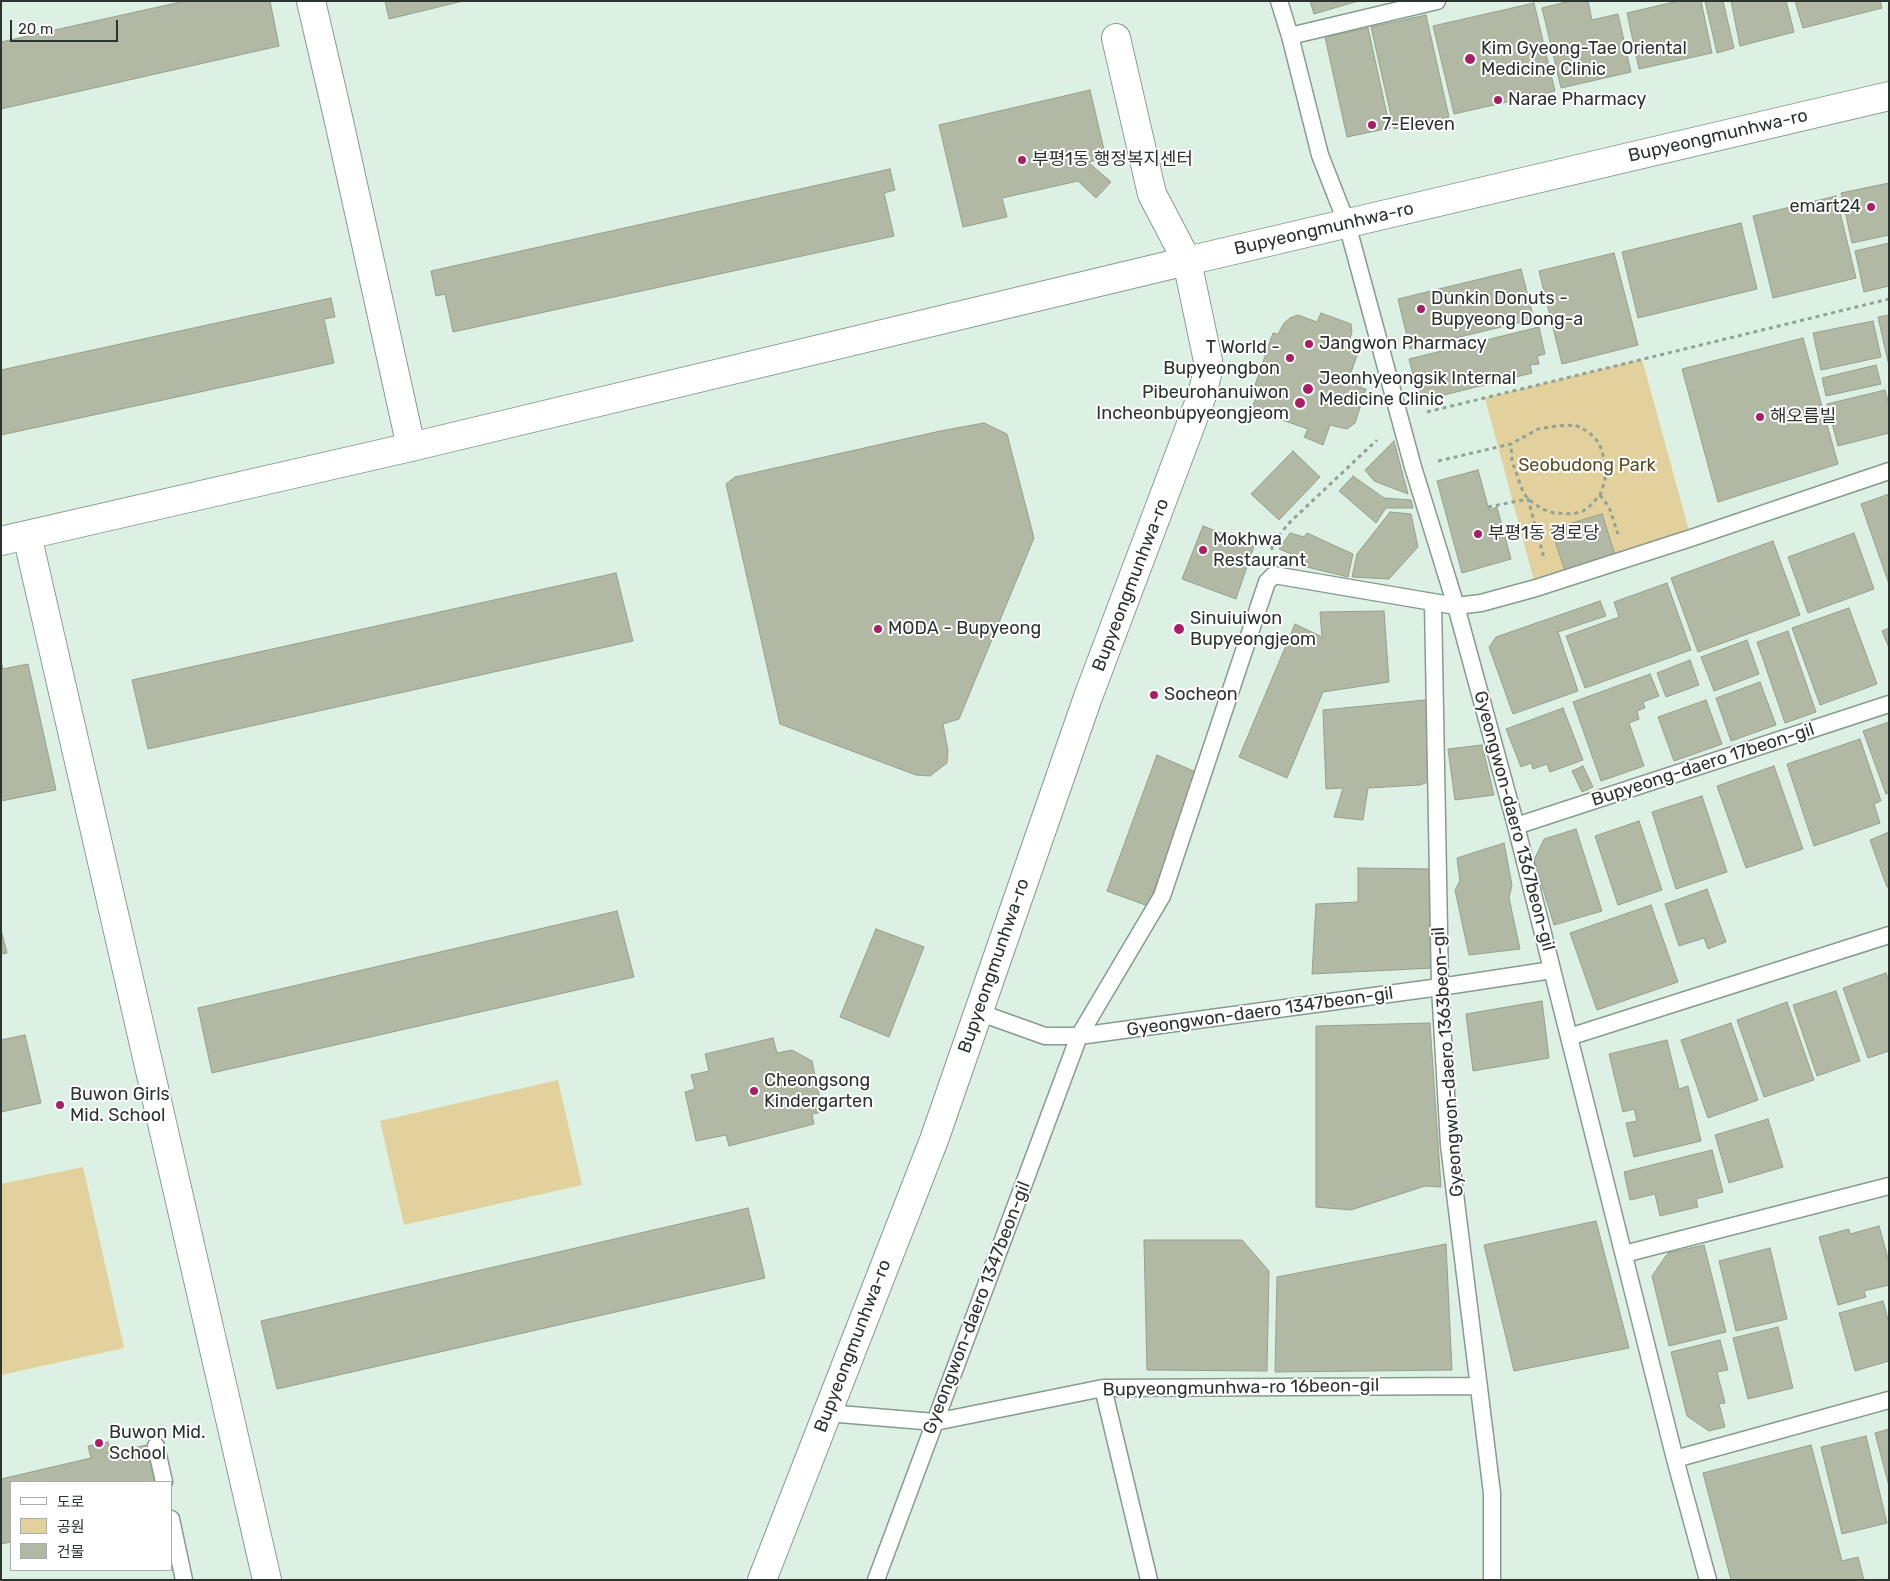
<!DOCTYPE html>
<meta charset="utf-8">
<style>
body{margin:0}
#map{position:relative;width:1890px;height:1581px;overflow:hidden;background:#dcf1e3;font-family:Rubik,"Noto Sans KR",sans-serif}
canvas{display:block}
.frame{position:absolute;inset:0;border:2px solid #2b342e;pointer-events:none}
.legend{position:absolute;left:10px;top:1481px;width:162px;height:90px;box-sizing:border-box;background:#fff;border:1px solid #aaaeab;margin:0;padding:6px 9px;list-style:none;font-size:15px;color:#2b342e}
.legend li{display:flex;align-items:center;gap:10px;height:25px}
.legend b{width:25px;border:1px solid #aaaeab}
.scale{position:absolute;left:10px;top:20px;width:108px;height:22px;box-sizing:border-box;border:2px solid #2b342e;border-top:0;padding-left:6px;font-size:15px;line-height:18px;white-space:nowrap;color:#2b342e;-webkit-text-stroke:4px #fff;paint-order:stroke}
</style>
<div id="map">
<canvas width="1890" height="1581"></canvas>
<div class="frame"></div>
<ul class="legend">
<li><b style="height:6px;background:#fff"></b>도로</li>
<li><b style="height:14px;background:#e2d19d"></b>공원</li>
<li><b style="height:14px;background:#b1b9a5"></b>건물</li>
</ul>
<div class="scale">20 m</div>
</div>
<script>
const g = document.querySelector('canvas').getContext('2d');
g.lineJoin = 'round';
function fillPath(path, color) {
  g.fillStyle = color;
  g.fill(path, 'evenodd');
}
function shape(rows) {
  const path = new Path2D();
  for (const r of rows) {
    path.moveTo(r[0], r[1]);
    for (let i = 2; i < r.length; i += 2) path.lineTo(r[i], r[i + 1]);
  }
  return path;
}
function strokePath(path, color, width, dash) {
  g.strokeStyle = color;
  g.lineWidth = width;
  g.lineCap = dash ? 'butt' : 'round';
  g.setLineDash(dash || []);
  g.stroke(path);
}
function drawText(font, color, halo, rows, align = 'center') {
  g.font = font + ' Rubik,"Noto Sans KR",sans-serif';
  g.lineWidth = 4;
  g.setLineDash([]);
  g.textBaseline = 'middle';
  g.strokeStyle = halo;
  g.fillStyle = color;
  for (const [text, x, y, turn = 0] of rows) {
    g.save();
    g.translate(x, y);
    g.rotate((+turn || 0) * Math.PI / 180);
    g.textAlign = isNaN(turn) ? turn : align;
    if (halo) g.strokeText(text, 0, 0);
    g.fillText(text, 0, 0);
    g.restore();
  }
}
fillPath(shape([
 [1642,359,1691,538,1536,588,1485,398],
 [558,1080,582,1185,404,1225,380,1121],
 [83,1167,124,1348,1,1375,1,1184]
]), '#e2d19d');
const building = shape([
 [185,1,270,1,279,46,1,109,1,42,185,1],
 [385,1,463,1,389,19,385,1],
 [1310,1,1358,1,1314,14,1310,1],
 [1570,1,1588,1,1592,20,1618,14,1631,72,1561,88,1542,8,1570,1],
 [1678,1,1701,1,1712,53,1639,69,1627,13,1678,1],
 [1705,1,1723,1,1734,48,1717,53,1705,1],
 [1731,1,1786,1,1794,32,1740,46,1731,1],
 [1795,1,1880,1,1882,8,1803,28,1795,1],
 [1534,3,1555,91,1454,114,1433,26,1534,3],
 [1426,15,1449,117,1394,129,1371,27,1426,15],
 [1368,28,1390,128,1347,137,1325,37,1368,28],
 [1090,90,1106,158,1088,162,1111,182,1096,198,1078,181,1002,198,1007,217,963,227,939,125,1090,90],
 [890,169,895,190,884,193,894,236,453,332,445,294,436,296,431,271,890,169],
 [1889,183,1889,235,1852,243,1841,193,1889,183],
 [1836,196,1856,278,1773,298,1753,216,1836,196],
 [1741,223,1757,289,1638,318,1622,252,1741,223],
 [1889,243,1889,286,1864,292,1855,251,1889,243],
 [1614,253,1638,345,1562,364,1539,271,1614,253],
 [1521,269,1534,319,1410,349,1398,299,1521,269],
 [331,298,335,317,324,319,334,363,1,435,1,370,331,298],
 [1321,313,1351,324,1352,332,1348,344,1359,350,1350,375,1363,379,1361,388,1366,389,1355,423,1347,429,1330,425,1323,445,1304,437,1308,429,1251,409,1261,387,1255,385,1273,333,1278,334,1284,323,1290,318,1298,315,1317,322,1321,313],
 [1889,315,1889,366,1878,317,1889,315],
 [1873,321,1881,357,1821,370,1813,333,1873,321],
 [1539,327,1545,354,1537,356,1539,364,1530,365,1532,373,1420,401,1409,359,1539,327],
 [1803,338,1838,464,1718,502,1682,369,1803,338],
 [1876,365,1881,384,1826,396,1822,378,1876,365],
 [1885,390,1889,404,1889,433,1838,446,1827,404,1885,390],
 [984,423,1007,434,1034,538,959,719,943,724,948,751,947,763,930,776,916,775,780,724,726,484,735,477,940,431,984,423],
 [1394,441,1408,494,1374,481,1365,470,1394,441],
 [1293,451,1320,477,1279,520,1251,494,1293,451],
 [1478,470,1489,510,1497,507,1511,559,1462,573,1437,481,1478,470],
 [1353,476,1384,498,1411,500,1413,508,1386,508,1376,523,1339,491,1353,476],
 [1889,494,1889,584,1861,504,1889,494],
 [1390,512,1411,514,1418,547,1389,579,1352,577,1357,554,1390,512],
 [1602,514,1616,558,1566,574,1551,529,1602,514],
 [1203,526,1254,546,1236,599,1182,579,1203,526],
 [1290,533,1304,537,1307,533,1353,554,1348,577,1294,564,1296,556,1279,549,1290,533],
 [1854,533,1874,589,1808,613,1788,557,1854,533],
 [1773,541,1800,615,1698,652,1671,578,1773,541],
 [616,573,633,641,148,749,132,680,616,573],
 [1667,583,1691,650,1585,688,1566,636,1619,617,1614,602,1667,583],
 [1600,601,1606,616,1558,632,1578,691,1513,714,1489,647,1496,637,1600,601],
 [1849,608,1877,684,1820,705,1792,628,1849,608],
 [1384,611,1389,682,1323,692,1287,778,1239,757,1295,624,1322,637,1320,612,1384,611],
 [1889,628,1889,648,1882,631,1889,628],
 [1788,631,1816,712,1785,723,1757,642,1788,631],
 [1747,640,1759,674,1714,691,1701,657,1747,640],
 [1690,660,1699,685,1666,697,1657,673,1690,660],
 [1,661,3,669,28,664,56,790,1,801,1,661],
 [1650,674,1659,696,1643,702,1645,708,1637,711,1639,719,1629,723,1644,766,1601,781,1573,702,1650,674],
 [1760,682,1776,725,1731,741,1716,698,1760,682],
 [1435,699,1436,779,1420,785,1368,788,1363,820,1334,817,1343,788,1326,789,1323,710,1435,699],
 [1706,700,1722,744,1674,761,1658,717,1706,700],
 [1563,708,1583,760,1550,772,1547,764,1533,769,1531,763,1521,767,1506,729,1563,708],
 [1889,722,1889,793,1886,794,1863,731,1889,722],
 [1860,739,1881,801,1874,804,1880,823,1814,846,1787,764,1860,739],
 [1482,745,1494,795,1455,800,1448,749,1482,745],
 [1157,755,1198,773,1148,906,1107,891,1157,755],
 [1583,766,1593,787,1582,792,1572,771,1583,766],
 [1774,766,1803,849,1746,868,1717,786,1774,766],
 [1702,796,1727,872,1676,889,1652,812,1702,796],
 [1639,821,1662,890,1618,905,1595,836,1639,821],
 [1576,829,1602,911,1554,925,1534,860,1544,839,1576,829],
 [1889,832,1889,887,1887,887,1870,840,1889,832],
 [1504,843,1512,885,1509,898,1520,949,1469,955,1455,890,1460,881,1457,858,1504,843],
 [1358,868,1432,869,1433,968,1312,974,1316,904,1358,902,1358,868],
 [1707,889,1726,942,1708,949,1704,938,1679,946,1665,904,1707,889],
 [1651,905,1678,982,1597,1010,1570,933,1651,905],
 [617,911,634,977,212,1073,198,1008,617,911],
 [876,929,924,947,889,1037,840,1017,876,929],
 [1,930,7,953,1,954,1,930],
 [1886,973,1889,980,1889,1051,1868,1058,1843,988,1886,973],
 [1836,991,1860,1061,1817,1076,1793,1005,1836,991],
 [1542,1001,1549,1058,1473,1071,1466,1014,1542,1001],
 [1787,1002,1814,1080,1764,1097,1737,1020,1787,1002],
 [1430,1023,1441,1187,1425,1186,1351,1210,1316,1207,1316,1026,1430,1023],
 [1731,1023,1758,1100,1708,1118,1681,1040,1731,1023],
 [25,1035,41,1103,1,1112,1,1040,25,1035],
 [773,1038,777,1053,792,1050,812,1061,823,1112,812,1114,814,1124,729,1146,726,1135,696,1141,685,1092,695,1089,691,1075,709,1071,705,1054,773,1038],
 [1667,1040,1679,1089,1688,1086,1701,1141,1634,1157,1626,1123,1637,1121,1634,1109,1623,1112,1609,1054,1667,1040],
 [1768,1119,1783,1167,1729,1183,1715,1135,1768,1119],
 [1712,1150,1723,1192,1696,1199,1698,1207,1660,1216,1655,1194,1630,1200,1624,1172,1712,1150],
 [748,1208,765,1278,277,1389,261,1321,748,1208],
 [1596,1221,1629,1348,1514,1371,1484,1245,1596,1221],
 [1879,1226,1889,1262,1889,1285,1864,1291,1866,1297,1838,1305,1819,1237,1849,1229,1850,1234,1879,1226],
 [1144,1240,1242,1240,1269,1271,1267,1371,1147,1370,1144,1240],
 [1446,1244,1452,1370,1275,1372,1277,1277,1446,1244],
 [1704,1245,1726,1332,1669,1346,1652,1276,1668,1253,1704,1245],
 [1770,1248,1787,1319,1736,1331,1719,1261,1770,1248],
 [1883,1301,1889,1323,1889,1361,1855,1371,1839,1313,1883,1301],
 [1778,1327,1793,1388,1748,1399,1733,1338,1778,1327],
 [1720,1340,1728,1370,1717,1372,1725,1403,1719,1404,1725,1427,1709,1431,1687,1416,1671,1352,1720,1340],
 [1889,1429,1889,1486,1875,1433,1889,1429],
 [1866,1436,1887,1523,1842,1534,1821,1447,1866,1436],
 [108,1442,111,1453,146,1445,149,1461,155,1460,159,1482,11,1482,11,1542,1,1544,1,1479,91,1458,88,1446,108,1442],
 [1811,1445,1842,1561,1858,1557,1864,1580,1731,1580,1703,1473,1811,1445]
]);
fillPath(building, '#b1b9a5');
strokePath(building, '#979f8c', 1);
const service = shape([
 [1279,1,1290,36,1320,155,1347,224,1413,467,1456,606,1516,826,1675,1459,1708,1580],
 [1290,36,1437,1],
 [1433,602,1440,987,1449,1145,1492,1493,1492,1580],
 [1516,826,1889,704],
 [978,1012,1045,1036,1079,1036,1440,987,1552,970],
 [1569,1037,1889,935],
 [1624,1254,1889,1186],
 [1103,1388,1149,1580],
 [827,1413,935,1422,1103,1388,1479,1386],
 [156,1446,164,1482],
 [1675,1459,1889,1400],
 [171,1519,184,1580],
 [876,1580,1079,1036,1162,896,1267,582,1274,575,1456,606,1481,603,1536,588,1691,538,1889,471]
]);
const minor = shape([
 [311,1,338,117,411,447],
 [27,535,267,1580],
 [1,541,411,447,1187,261,1152,194,1116,38]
]);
const tertiary = shape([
 [762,1580,934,1140,1088,697,1202,395,1208,370,1208,361,1187,261,1889,96]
]);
strokePath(service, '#879b8e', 19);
strokePath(minor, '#879b8e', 30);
strokePath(tertiary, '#879b8e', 30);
strokePath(shape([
 [1427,412,1889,299],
 [1438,461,1511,444,1538,429,1556,426,1575,425,1589,432,1599,443,1605,461,1605,481,1600,495,1590,506,1583,511,1573,514,1554,513,1542,509,1528,499,1523,492,1512,461,1511,444],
 [1600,495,1609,507,1618,534],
 [1488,507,1528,499,1544,558],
 [1272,550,1272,545,1288,524,1377,440]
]), '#92a297', 3, [4, 4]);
strokePath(service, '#fff', 16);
strokePath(minor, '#fff', 28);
strokePath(tertiary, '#fff', 28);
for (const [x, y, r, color] of [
 [1470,59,6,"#a81f66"],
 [1498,100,5,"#a81f66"],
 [1372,125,5,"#a81f66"],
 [1022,160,5,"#a81f66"],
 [1871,207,5,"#a81f66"],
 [1421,309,5,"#a81f66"],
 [1309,344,5,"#a81f66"],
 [1290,358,5,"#a81f66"],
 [1308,389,6,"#a81f66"],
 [1300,403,6,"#a81f66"],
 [1760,417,5,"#a81f66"],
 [1478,534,5,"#a81f66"],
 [1203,550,5,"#a81f66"],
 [878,629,5,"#a81f66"],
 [1179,629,6,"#a81f66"],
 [1154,695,5,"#a81f66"],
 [754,1091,5,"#a81f66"],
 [60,1105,5,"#a81f66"],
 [99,1443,5,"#a81f66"]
]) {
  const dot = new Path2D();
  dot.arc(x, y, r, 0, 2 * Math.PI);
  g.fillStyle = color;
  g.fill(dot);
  strokePath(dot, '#fff', 2);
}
drawText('18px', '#2b342e', '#fff', [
 ["Kim Gyeong-Tae Oriental",1481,49],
 ["Medicine Clinic",1481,70],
 ["Narae Pharmacy",1508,100],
 ["7-Eleven",1382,125],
 ["부평1동 행정복지센터",1032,160],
 ["emart24",1861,207,"right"],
 ["Dunkin Donuts -",1431,299],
 ["Bupyeong Dong-a",1431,320],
 ["Jangwon Pharmacy",1319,344],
 ["T World -",1280,348,"right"],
 ["Bupyeongbon",1280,369,"right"],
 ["Jeonhyeongsik Internal",1319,379],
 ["Medicine Clinic",1319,400],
 ["Pibeurohanuiwon",1289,393,"right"],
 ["Incheonbupyeongjeom",1289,414,"right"],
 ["해오름빌",1770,417],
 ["부평1동 경로당",1488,534],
 ["Mokhwa",1213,540],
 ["Restaurant",1213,561],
 ["Sinuiuiwon",1190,619],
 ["Bupyeongjeom",1190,640],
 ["MODA - Bupyeong",888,629],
 ["Socheon",1164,695],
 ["Cheongsong",764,1081],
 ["Kindergarten",764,1102],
 ["Buwon Girls",70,1095],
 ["Mid. School",70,1116],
 ["Buwon Mid.",109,1433],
 ["School",109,1454]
], 'left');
drawText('18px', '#2b342e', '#fff', [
 ["Bupyeongmunhwa-ro",1718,136,-13],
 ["Bupyeongmunhwa-ro",1324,229,-13],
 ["Bupyeongmunhwa-ro",1131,585,-69],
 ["Bupyeong-daero 17beon-gil",1703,765,-18],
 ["Gyeongwon-daero 1367beon-gil",1514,821,75],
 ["Bupyeongmunhwa-ro",994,966,-71],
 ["Gyeongwon-daero 1347beon-gil",1260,1012,-8],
 ["Gyeongwon-daero 1363beon-gil",1448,1062,-94],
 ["Gyeongwon-daero 1347beon-gil",977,1308,-69],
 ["Bupyeongmunhwa-ro",853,1346,-69],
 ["Bupyeongmunhwa-ro 16beon-gil",1241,1388,-1]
]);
drawText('18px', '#574c25', '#fff', [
 ["Seobudong Park",1587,466]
]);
</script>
